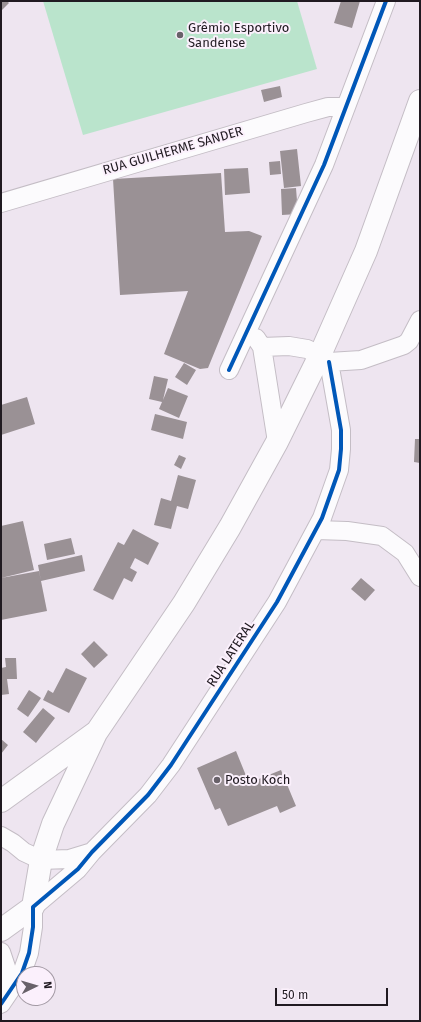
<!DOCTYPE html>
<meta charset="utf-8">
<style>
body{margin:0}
#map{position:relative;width:421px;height:1022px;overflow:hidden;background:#eee5f0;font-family:"Fira Sans",sans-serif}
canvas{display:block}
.frame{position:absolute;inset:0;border:2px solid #201a21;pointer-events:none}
.north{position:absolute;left:16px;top:966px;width:40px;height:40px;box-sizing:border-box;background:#fbf0fc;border:1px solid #a39aa4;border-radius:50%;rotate:85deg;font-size:11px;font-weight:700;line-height:16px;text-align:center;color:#201a21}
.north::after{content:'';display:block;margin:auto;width:14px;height:18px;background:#686169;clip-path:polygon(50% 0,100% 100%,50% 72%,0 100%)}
.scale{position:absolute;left:275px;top:988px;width:113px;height:18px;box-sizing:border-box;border:2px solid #201a21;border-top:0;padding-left:5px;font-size:12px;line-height:14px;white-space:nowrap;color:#201a21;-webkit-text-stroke:3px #fbf0fc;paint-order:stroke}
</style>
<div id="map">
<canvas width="421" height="1022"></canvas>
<div class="frame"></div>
<div class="north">N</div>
<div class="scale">50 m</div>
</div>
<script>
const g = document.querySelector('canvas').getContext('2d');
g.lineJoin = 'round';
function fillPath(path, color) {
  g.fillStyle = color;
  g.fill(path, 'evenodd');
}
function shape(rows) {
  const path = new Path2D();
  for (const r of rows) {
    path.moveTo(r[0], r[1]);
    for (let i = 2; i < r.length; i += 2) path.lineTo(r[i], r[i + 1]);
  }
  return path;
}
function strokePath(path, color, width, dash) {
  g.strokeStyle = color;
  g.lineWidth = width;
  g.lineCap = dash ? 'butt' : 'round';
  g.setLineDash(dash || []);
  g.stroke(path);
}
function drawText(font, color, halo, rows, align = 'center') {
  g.font = font + ' "Fira Sans",sans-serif';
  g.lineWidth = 4;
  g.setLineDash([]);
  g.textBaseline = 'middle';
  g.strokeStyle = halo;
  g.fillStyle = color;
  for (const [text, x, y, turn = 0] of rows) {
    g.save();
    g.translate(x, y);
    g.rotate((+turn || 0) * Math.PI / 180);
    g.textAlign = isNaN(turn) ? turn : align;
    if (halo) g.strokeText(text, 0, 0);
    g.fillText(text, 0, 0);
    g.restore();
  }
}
fillPath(shape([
 [43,1,297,1,317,69,83,135]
]), '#bae4cc');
fillPath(shape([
 [1,1,7,1,9,3,1,11],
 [341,1,360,1,352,28,334,23],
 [280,86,282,97,264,102,261,90],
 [297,149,301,186,284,188,280,151],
 [280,161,281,174,270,175,269,162],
 [248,168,250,193,225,195,224,169],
 [221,173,225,232,249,231,262,236,208,368,200,369,164,354,188,291,120,295,113,179],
 [296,188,298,214,282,215,281,189],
 [184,363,196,370,187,385,175,377],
 [154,376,168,379,163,400,168,388,188,396,179,418,159,409,162,402,149,399],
 [27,397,35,424,1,435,1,405],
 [155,414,187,422,183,439,151,430],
 [415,439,420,439,420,463,414,462],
 [179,455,186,458,181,469,174,465],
 [178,475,196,480,188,509,177,506,171,529,154,525,161,498,171,501],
 [23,521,34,570,1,578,1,526],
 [133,529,159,543,148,565,135,558,130,568,137,572,132,582,124,578,113,600,93,590,118,542,124,545],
 [71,538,75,554,47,560,44,544],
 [82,555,85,571,41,581,38,565],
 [39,571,47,611,1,620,1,578],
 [361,578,375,590,365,601,351,589],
 [94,641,108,655,94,668,81,654],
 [5,658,16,658,17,679,7,679,9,694,1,695,1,668,6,667],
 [66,668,87,678,69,713,43,700,48,690,53,693],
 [29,690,41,698,28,717,17,709],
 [43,708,55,718,36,743,23,732],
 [1,739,8,745,1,754],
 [236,751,249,783,281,770,296,806,280,813,277,806,228,826,220,808,215,810,197,768]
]), '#9a9195');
const minor = shape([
 [1,203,306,113,328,107,346,107],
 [256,338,262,347,277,442],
 [262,347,289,346,307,349,320,355,329,362,361,360,404,345,409,341,420,320],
 [229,370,324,165,386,1],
 [316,530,347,531,382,536,405,553,420,577],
 [1,836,13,843,24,852,41,860,69,859,92,852],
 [1,952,7,970,6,996],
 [1,1004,22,973,29,953,33,927,33,907,78,869,92,852,148,795,171,765,277,602,322,518,339,470,341,449,341,430,329,362]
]);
const major = shape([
 [1,801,95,733],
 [1,930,33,907,41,860,53,824,96,733,184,603,230,527,277,442,320,355,366,251,420,101]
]);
strokePath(minor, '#c4bdc5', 20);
strokePath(major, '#c4bdc5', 24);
strokePath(minor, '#fcfbfd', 18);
strokePath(major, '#fcfbfd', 22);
strokePath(shape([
 [229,370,324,165,386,1],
 [1,1004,22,973,29,953,33,927,33,907,78,869,92,852,148,795,171,765,277,602,322,518,339,470,341,449,341,430,329,362]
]), '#0057b8', 4);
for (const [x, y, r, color] of [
 [180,35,4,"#686169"],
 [217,780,4,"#686169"]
]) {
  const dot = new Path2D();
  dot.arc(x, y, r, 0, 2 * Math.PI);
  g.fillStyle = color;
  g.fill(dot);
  strokePath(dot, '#fbf0fc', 1.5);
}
drawText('13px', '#201a21', '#fbf0fc', [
 ["Grêmio Esportivo",188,28],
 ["Sandense",188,43],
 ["Posto Koch",225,780]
], 'left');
drawText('13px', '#201a21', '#fbf0fc', [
 ["RUA GUILHERME SANDER",173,151,-16],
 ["RUA LATERAL",231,654,-57]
]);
</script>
